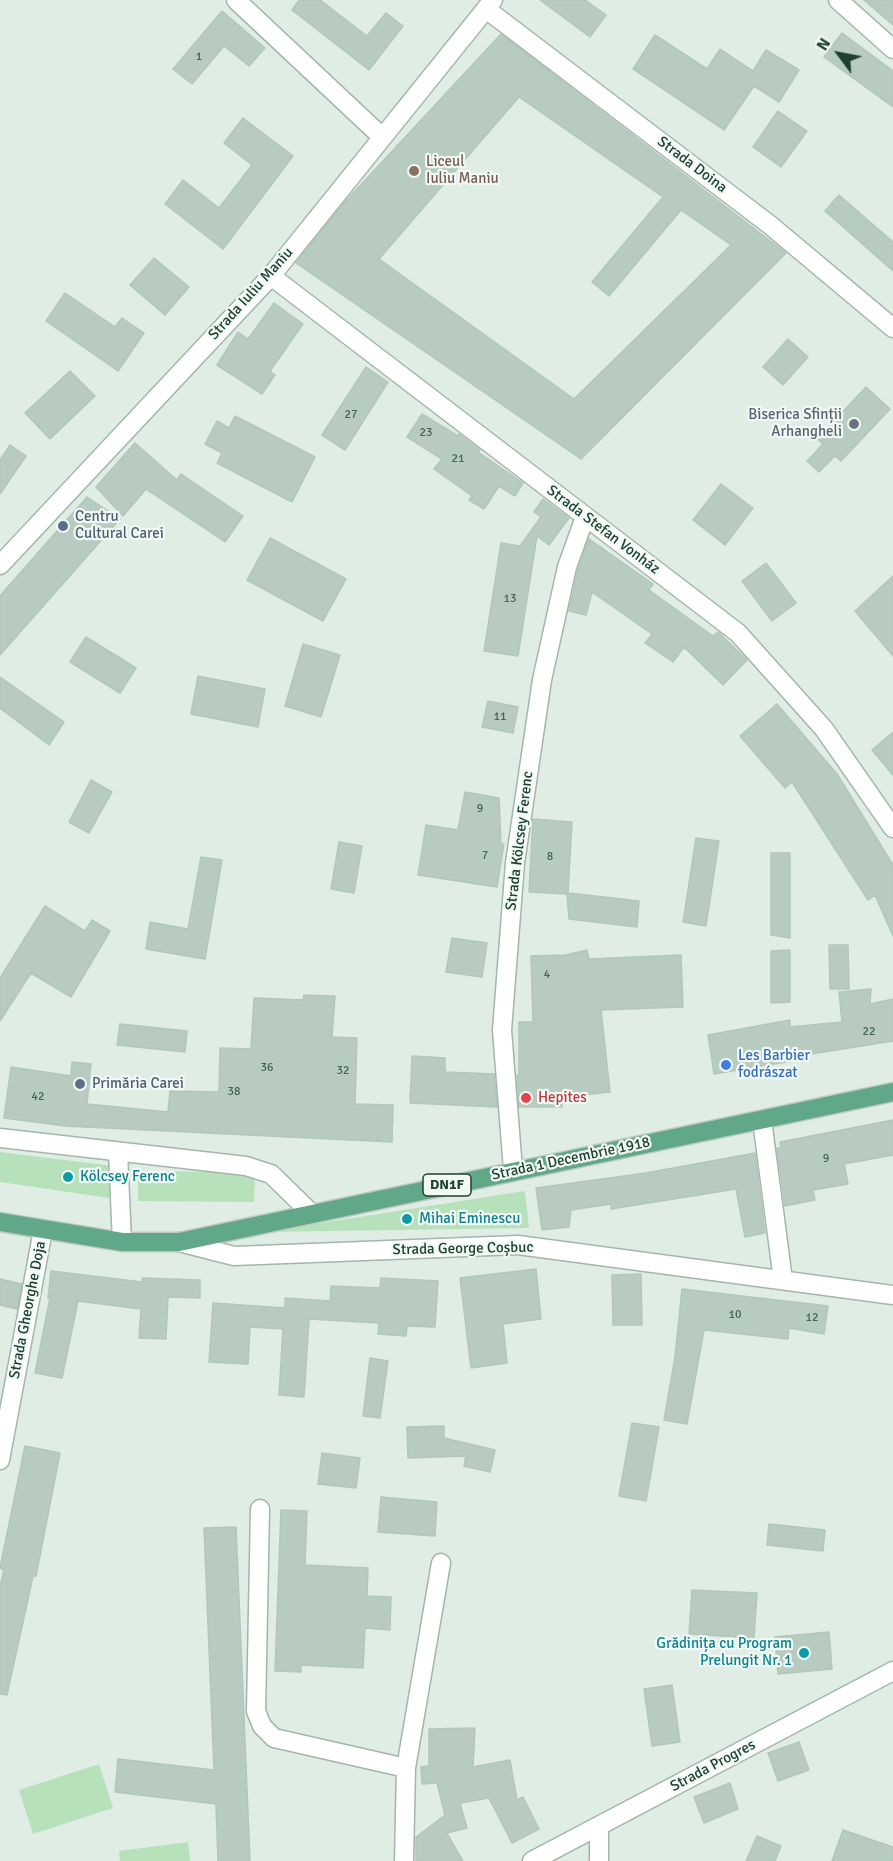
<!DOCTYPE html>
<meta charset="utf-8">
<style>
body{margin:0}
#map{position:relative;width:893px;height:1861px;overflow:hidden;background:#e0ede5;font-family:Signika,sans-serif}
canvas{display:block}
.north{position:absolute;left:809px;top:24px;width:60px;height:60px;-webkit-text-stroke:4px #f1f9f4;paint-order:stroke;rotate:302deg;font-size:16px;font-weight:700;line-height:24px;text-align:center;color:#1f4030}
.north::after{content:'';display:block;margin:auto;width:21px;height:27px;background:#1f4030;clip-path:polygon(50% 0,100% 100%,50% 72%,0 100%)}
</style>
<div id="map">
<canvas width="893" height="1861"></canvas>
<div class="north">N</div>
</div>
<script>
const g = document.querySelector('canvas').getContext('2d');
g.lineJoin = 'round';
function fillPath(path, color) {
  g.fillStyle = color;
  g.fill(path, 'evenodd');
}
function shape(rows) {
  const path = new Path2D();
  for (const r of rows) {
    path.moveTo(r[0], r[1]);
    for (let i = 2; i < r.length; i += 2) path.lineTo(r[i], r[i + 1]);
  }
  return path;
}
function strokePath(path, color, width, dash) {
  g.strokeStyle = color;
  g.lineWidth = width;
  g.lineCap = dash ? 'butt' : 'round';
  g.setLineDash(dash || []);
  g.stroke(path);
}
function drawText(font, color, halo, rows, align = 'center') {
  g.font = font + ' Signika,sans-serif';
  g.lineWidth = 4.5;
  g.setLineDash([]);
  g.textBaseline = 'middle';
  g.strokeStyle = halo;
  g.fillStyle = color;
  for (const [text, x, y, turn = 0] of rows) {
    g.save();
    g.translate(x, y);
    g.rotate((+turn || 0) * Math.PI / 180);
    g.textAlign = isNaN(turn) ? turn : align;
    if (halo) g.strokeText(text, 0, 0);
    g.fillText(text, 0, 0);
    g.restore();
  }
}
fillPath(shape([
 [0,1152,113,1166,109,1198,0,1182],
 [138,1171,255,1172,254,1202,138,1201],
 [525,1191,529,1228,264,1232],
 [99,1764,113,1808,33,1834,19,1790],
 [188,1842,190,1861,120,1861,119,1851]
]), '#b7e1ba');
const building = shape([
 [299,0,320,0,367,36,386,13,403,26,369,70,292,10,299,0],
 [540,0,585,0,606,15,590,37,540,0],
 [864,0,893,0,893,25,864,0],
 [222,11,265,48,249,66,224,46,192,84,173,69,222,11],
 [842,33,893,71,893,107,824,57,842,33],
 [501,34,786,253,581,459,296,263,343,204,501,34],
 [519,97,663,197,592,282,609,296,681,210,731,245,574,399,379,259,519,97],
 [655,35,707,69,720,49,753,71,766,50,799,70,779,102,754,86,724,130,633,69,655,35],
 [778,111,807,131,781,167,753,147,778,111],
 [243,118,293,156,223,249,165,204,183,180,219,208,252,165,224,143,243,118],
 [839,195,893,242,893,271,825,211,839,195],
 [154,258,189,287,165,315,130,285,154,258],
 [65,293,115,327,122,318,144,333,118,371,46,321,65,293],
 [274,303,303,324,270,371,275,375,262,394,217,365,238,332,248,339,274,303],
 [788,339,808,357,783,385,763,367,788,339],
 [366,367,388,382,345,450,322,435,366,367],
 [70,371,95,396,50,439,25,413,70,371],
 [866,387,890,409,841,461,835,456,819,472,807,461,823,444,817,439,866,387],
 [422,414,458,436,459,434,480,450,478,452,523,483,515,496,499,486,484,509,469,500,472,496,434,469,442,459,407,437,422,414],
 [235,416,315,457,292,502,217,463,222,453,205,444,217,421,229,428,235,416],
 [135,443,177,480,181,474,243,516,225,542,146,489,123,516,96,487,135,443],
 [10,445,26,456,0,494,0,460,10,445],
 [721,484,753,508,725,545,693,520,721,484],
 [87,497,120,519,0,655,0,596,87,497],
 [543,499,569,518,549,545,537,536,518,656,484,651,501,543,520,546,541,517,534,512,543,499],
 [270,538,346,579,323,621,247,580,270,538],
 [589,539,653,584,649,590,713,636,718,632,747,660,723,685,684,647,673,662,645,643,652,634,592,592,586,615,569,611,578,570,589,539],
 [766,563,796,603,772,621,742,581,766,563],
 [893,576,893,656,855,611,893,576],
 [86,637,136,668,120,693,70,662,86,637],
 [303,644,340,655,321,717,285,706,303,644],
 [198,676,265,689,258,727,191,714,198,676],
 [0,677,64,722,49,745,0,708,0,677],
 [488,701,518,707,513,733,482,727,488,701],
 [777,704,837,774,893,865,893,936,875,895,868,900,792,782,785,788,740,736,777,704],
 [893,732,893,775,872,750,893,732],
 [91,780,112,792,89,833,69,822,91,780],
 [465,792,499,798,501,844,504,844,497,887,418,875,426,825,458,830,465,792],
 [533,819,572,822,568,893,639,901,637,927,569,919,567,894,529,892,533,819],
 [696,838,719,841,706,926,683,922,696,838],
 [339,842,362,846,354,893,331,889,339,842],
 [771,853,790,853,790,938,771,935,771,853],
 [201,857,222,860,205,959,146,949,150,922,188,929,201,857],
 [45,906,85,931,92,920,110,931,71,997,31,973,0,1021,0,978,45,906],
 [452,938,487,943,482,977,446,972,452,938],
 [829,945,848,945,849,989,830,989,829,945],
 [587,950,589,959,681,955,683,1007,601,1010,610,1092,562,1097,562,1107,519,1107,517,1075,519,1075,519,1022,533,1022,531,956,566,955,587,950],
 [790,950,790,1002,771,1003,771,951,790,950],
 [871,989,870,1004,893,999,893,1041,786,1058,786,1062,714,1074,708,1035,790,1020,790,1027,842,1022,839,992,871,989],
 [304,995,335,996,332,1037,357,1038,355,1104,393,1105,392,1142,65,1126,4,1118,11,1067,71,1076,72,1062,91,1064,87,1104,168,1112,170,1091,219,1092,220,1048,251,1049,254,998,303,1000,304,995],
 [120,1024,187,1031,185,1052,117,1045,120,1024],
 [412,1056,445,1058,445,1072,494,1074,497,1107,410,1103,412,1056],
 [893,1120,893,1155,844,1164,848,1184,813,1190,815,1200,785,1206,777,1148,781,1148,780,1142,893,1120],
 [755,1153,765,1233,745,1237,736,1189,611,1209,611,1204,571,1210,569,1227,542,1230,536,1188,646,1173,755,1153],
 [536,1269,541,1319,503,1324,507,1363,471,1368,460,1278,536,1269],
 [51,1271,142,1282,142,1278,200,1280,200,1298,168,1297,166,1339,139,1338,141,1309,78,1301,62,1378,35,1373,50,1298,48,1298,51,1271],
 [641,1274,642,1325,613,1325,612,1275,641,1274],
 [381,1278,438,1281,435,1327,407,1326,406,1336,378,1334,379,1323,309,1319,304,1397,279,1395,283,1329,250,1327,248,1364,209,1362,213,1303,285,1308,285,1298,330,1301,331,1286,380,1288,381,1278],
 [0,1279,22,1284,17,1309,0,1305,0,1279],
 [682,1289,828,1306,824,1334,789,1328,788,1339,704,1330,687,1424,664,1420,675,1357,682,1289],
 [370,1358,388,1361,380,1418,363,1416,370,1358],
 [632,1423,659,1427,646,1501,619,1496,632,1423],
 [444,1426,444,1438,495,1450,490,1472,464,1466,466,1456,408,1458,407,1427,444,1426],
 [25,1446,60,1453,36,1576,33,1576,7,1695,0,1694,0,1586,4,1570,0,1568,25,1446],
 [322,1453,360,1458,356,1488,318,1484,322,1453],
 [381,1497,437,1502,435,1536,378,1532,381,1497],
 [281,1510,307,1511,305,1565,368,1568,367,1596,391,1597,390,1630,365,1628,363,1668,301,1665,301,1672,275,1671,281,1510],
 [769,1524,825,1530,823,1551,767,1545,769,1524],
 [236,1527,250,1861,218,1861,216,1804,115,1792,118,1759,214,1770,204,1528,236,1527],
 [692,1590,757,1593,754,1638,689,1634,692,1590],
 [829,1632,832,1669,778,1674,775,1637,829,1632],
 [672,1685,680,1742,652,1746,644,1689,672,1685],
 [475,1728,473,1767,510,1760,517,1800,523,1797,539,1829,512,1843,489,1798,460,1803,467,1828,447,1833,463,1861,416,1861,416,1837,445,1815,437,1783,422,1784,421,1767,429,1766,429,1729,475,1728],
 [799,1742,809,1770,778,1781,768,1753,799,1742],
 [730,1783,738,1809,704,1823,694,1797,730,1783],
 [843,1830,893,1847,893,1861,832,1861,843,1830],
 [757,1836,781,1846,775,1861,746,1861,757,1836]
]);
fillPath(building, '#b8cbc0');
strokePath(building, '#b2c7ba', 1.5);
const minor = shape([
 [236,0,382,137],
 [838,0,893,49],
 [486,9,770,225,893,328],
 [271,276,738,633,824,729,893,828],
 [762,1120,783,1280],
 [0,1138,246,1166,271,1174,312,1214],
 [118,1152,122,1242],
 [513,1170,502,1030,515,863,542,680,567,567,585,517],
 [179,1242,234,1256,518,1245,893,1295],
 [0,1460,43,1230],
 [260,1509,256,1711,262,1726,274,1738,406,1768],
 [404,1861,406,1768,441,1563],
 [532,1861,893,1671],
 [599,1861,599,1826]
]);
const tertiary = shape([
 [0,565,271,276,493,0]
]);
const primary = shape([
 [0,1222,122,1242,179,1242,893,1092]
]);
strokePath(minor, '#a2b6ab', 21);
strokePath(tertiary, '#a2b6ab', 21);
strokePath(primary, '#c0cac5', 21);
strokePath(minor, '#fff', 18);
strokePath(tertiary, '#fff', 18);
strokePath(primary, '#60a887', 18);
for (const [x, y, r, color] of [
 [414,171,6,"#8d6e63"],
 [854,424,6,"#6b7280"],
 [63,526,6,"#5c6f8a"],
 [726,1065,6,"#3f7fe0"],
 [80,1084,6,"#5c6f8a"],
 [526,1098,6,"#e0444e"],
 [68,1177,6,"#0f9aa8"],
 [407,1219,6,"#0f9aa8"],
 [804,1653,6,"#0f9aa8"]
]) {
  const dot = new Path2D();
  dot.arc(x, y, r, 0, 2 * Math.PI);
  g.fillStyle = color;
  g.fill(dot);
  strokePath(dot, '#f1f9f4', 2);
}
drawText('12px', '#456354', null, [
 ["1",199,57],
 ["27",351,415],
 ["23",426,433],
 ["21",458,459],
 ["13",510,599],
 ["11",500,717],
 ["9",480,809],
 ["7",485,856],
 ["8",550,857],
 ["4",547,975],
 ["22",869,1032],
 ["36",267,1068],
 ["32",343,1071],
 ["38",234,1092],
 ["42",38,1097],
 ["9",826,1159],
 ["10",735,1315],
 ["12",812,1318]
]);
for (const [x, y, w] of [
 [447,1185,48]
]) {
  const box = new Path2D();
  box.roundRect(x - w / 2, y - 11, w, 22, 4.5);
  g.fillStyle = '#f1f9f4';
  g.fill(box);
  strokePath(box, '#1f4030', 1.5);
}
drawText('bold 14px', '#1f4030', null, [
 ["DN1F",447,1185]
]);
drawText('15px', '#785e54', '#f1f9f4', [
 ["Liceul",426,162],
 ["Iuliu Maniu",426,179]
], 'left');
drawText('15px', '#1f4030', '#f1f9f4', [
 ["Strada Doina",692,165,37],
 ["Strada Iuliu Maniu",251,294,-48],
 ["Strada Stefan Vonház",603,530,37],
 ["Strada Kölcsey Ferenc",520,841,-83],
 ["Strada 1 Decembrie 1918",571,1159,-12],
 ["Strada George Coșbuc",463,1249,-1],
 ["Strada Gheorghe Doja",28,1310,-79],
 ["Strada Progres",713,1766,-28]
]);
drawText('15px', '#5b616d', '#f1f9f4', [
 ["Biserica Sfinții",842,415],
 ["Arhangheli",842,432]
], 'right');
drawText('15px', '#4e5e75', '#f1f9f4', [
 ["Centru",75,517],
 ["Cultural Carei",75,534],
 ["Primăria Carei",92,1084]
], 'left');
drawText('15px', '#366cbe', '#f1f9f4', [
 ["Les Barbier",738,1056],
 ["fodrászat",738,1073]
], 'left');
drawText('15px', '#be3a42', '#f1f9f4', [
 ["Hepites",538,1098]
], 'left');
drawText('15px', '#0d838f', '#f1f9f4', [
 ["Kölcsey Ferenc",80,1177],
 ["Mihai Eminescu",419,1219],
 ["Grădinița cu Program",792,1644,"right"],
 ["Prelungit Nr. 1",792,1661,"right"]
], 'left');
</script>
